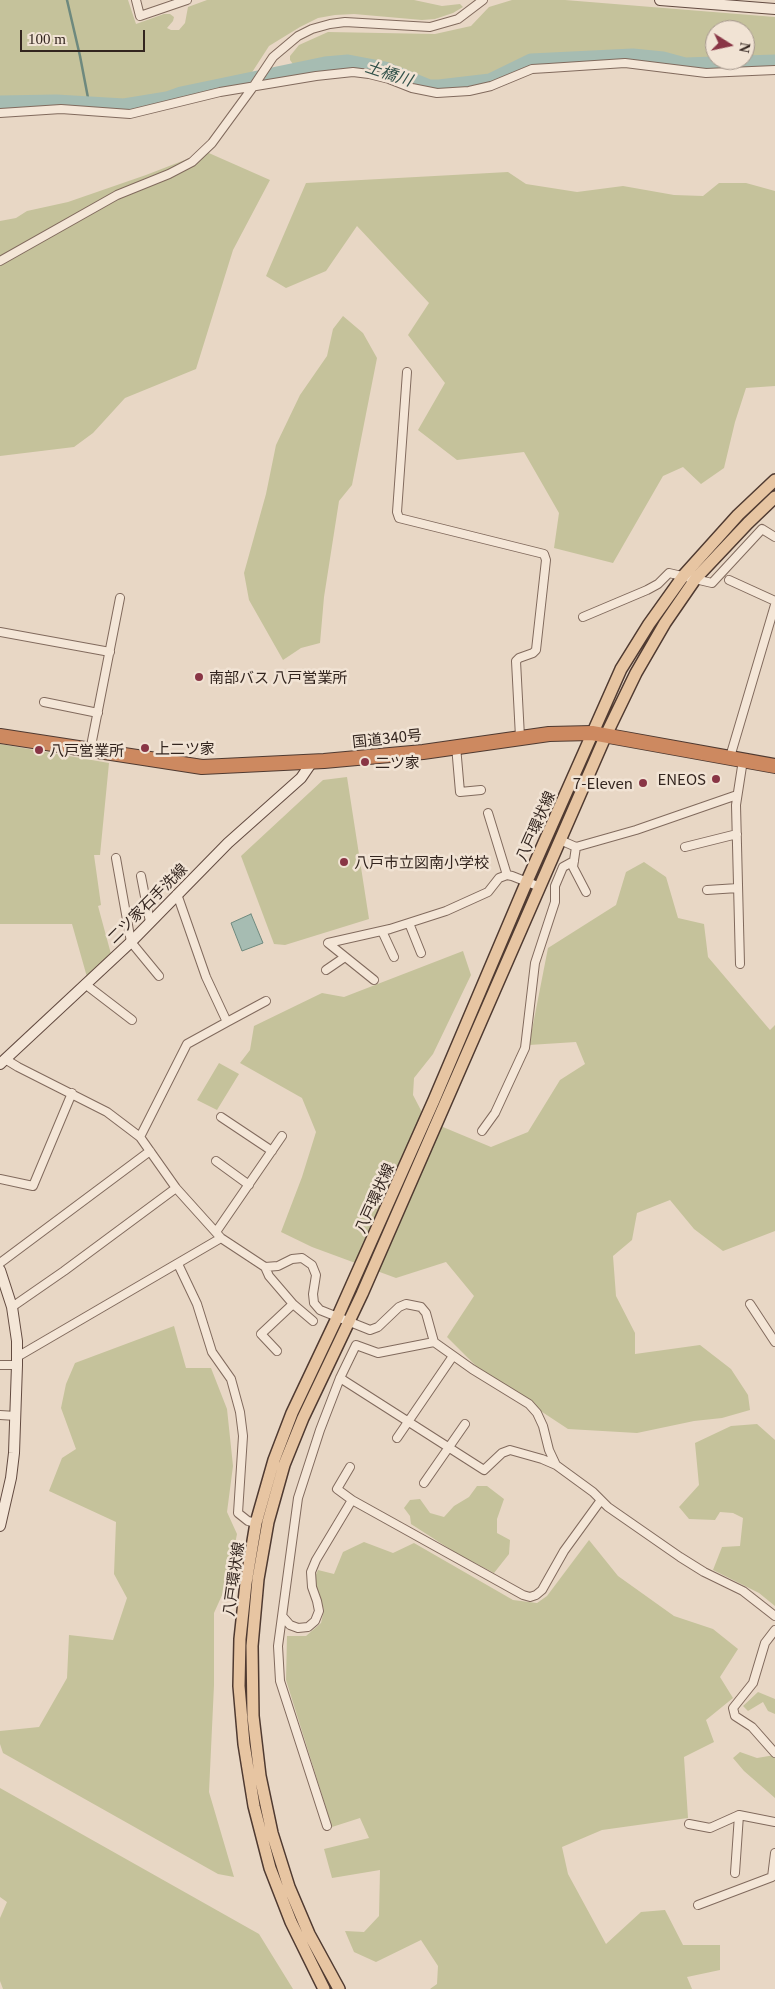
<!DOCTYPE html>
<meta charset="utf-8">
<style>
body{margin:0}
#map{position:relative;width:775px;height:1989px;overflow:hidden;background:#e8d7c5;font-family:Georgia,serif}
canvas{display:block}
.north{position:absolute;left:705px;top:20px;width:50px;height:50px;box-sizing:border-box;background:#f1e3d4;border:1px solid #a5978c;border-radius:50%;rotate:100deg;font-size:14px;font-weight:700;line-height:20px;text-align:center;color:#33251f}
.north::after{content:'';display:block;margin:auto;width:18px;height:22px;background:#893545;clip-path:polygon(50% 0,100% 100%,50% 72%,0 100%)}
.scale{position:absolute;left:20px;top:30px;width:125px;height:22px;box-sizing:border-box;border:2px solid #33251f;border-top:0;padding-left:6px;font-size:15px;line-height:18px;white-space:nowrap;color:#33251f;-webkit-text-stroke:4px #f1e3d4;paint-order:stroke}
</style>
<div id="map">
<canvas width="775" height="1989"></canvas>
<div class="north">N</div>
<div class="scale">100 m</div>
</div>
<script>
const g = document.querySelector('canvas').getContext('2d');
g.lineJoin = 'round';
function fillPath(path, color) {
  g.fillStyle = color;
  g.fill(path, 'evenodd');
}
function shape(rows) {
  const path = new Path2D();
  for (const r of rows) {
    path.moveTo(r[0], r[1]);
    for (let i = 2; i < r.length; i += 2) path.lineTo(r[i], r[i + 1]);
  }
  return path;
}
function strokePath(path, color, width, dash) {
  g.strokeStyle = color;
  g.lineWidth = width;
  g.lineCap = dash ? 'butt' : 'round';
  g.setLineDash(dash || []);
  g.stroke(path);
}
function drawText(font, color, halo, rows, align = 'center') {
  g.font = font + ' Georgia,"Noto Sans JP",serif';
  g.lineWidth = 5;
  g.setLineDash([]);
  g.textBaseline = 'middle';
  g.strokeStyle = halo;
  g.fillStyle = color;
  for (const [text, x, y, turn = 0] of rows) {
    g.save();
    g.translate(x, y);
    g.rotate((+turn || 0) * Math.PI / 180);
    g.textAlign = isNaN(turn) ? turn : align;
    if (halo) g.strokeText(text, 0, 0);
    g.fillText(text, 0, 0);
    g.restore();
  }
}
fillPath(shape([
 [0,0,128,0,136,24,164,14,170,14,174,17,173,21,167,28,171,30,179,30,185,23,188,7,207,0,414,0,442,6,460,4,463,7,453,13,435,19,422,20,354,14,335,15,318,18,300,27,269,46,249,77,123,103,94,99,0,99],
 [512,0,565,0,775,17,775,58,717,63,687,62,633,53,585,57,531,58,489,79,440,86,430,85,371,62,347,59,295,67,290,60,290,56,299,45,328,32,435,34,471,26,489,7],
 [715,30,745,30,745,60,715,60],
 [202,150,270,180,233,250,196,369,125,398,93,433,74,447,0,456,0,221,16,218,27,211,68,202,146,175,190,158],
 [508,172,526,184,577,192,623,186,674,195,703,196,719,183,746,183,775,191,775,386,746,388,735,422,724,468,701,484,683,467,663,476,613,563,554,548,559,513,524,452,457,460,418,430,445,383,408,335,429,303,357,226,326,271,286,288,266,276,306,183],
 [343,316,363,333,377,358,352,485,339,501,324,597,320,643,301,648,283,660,249,600,244,573,266,494,276,445,300,395,327,356,333,329],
 [0,744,109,763,100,855,94,855,101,905,98,906,111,954,87,977,72,924,0,924],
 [347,777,369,919,285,945,274,944,241,856,323,780],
 [644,862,666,877,678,918,704,924,708,957,770,1030,775,1025,775,1231,723,1251,694,1229,670,1200,637,1213,632,1240,613,1256,616,1296,635,1333,635,1354,700,1345,731,1369,748,1395,750,1410,722,1418,694,1421,637,1433,568,1429,483,1373,447,1337,474,1296,446,1262,396,1278,312,1247,281,1232,302,1177,316,1132,302,1098,240,1063,250,1050,254,1026,322,993,344,997,463,951,471,975,433,1054,414,1078,413,1095,426,1120,491,1147,528,1132,560,1080,585,1064,576,1042,529,1045,548,948,616,905,626,872],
 [219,1063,239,1074,217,1110,197,1100],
 [174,1326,186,1368,211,1368,227,1409,233,1466,227,1512,237,1534,227,1584,214,1613,214,1685,209,1792,234,1877,218,1874,3,1753,0,1744,0,1731,39,1727,67,1678,69,1635,113,1640,127,1598,114,1574,116,1522,49,1491,62,1458,76,1449,61,1408,66,1384,75,1363],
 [757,1424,775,1440,775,1606,759,1593,713,1570,722,1547,740,1546,743,1518,733,1513,720,1512,715,1520,689,1519,679,1507,699,1485,695,1443,731,1426],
 [477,1486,487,1486,504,1499,497,1519,497,1533,510,1540,509,1554,494,1573,456,1553,411,1524,410,1516,404,1508,410,1500,420,1499,430,1513,444,1517,454,1506,469,1497],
 [589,1540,618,1576,674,1616,713,1629,738,1649,720,1677,733,1698,706,1720,714,1742,684,1757,688,1818,602,1830,562,1847,568,1874,606,1944,641,1912,665,1910,683,1945,720,1945,720,1970,687,1977,692,1989,430,1989,437,1984,438,1966,421,1940,376,1962,354,1952,345,1931,364,1932,379,1916,380,1870,332,1878,324,1849,369,1838,360,1818,332,1827,286,1680,287,1636,306,1636,321,1623,324,1610,314,1579,318,1570,334,1574,343,1552,364,1542,393,1553,414,1543,513,1600,537,1603,547,1596],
 [758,1692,775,1699,775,1714,768,1711,763,1702,748,1711,743,1706],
 [740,1752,757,1758,775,1755,775,1798,744,1771,733,1758],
 [0,1788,259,1934,293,1989,3,1989,0,1981,0,1918,7,1902,0,1897]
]), '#c5c29b');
const water = shape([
 [251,914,263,943,242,951,231,923,251,914]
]);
fillPath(water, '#a6bcb2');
strokePath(water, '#6e897e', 1);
strokePath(shape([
 [67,0,80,56,89,103]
]), '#6e897e', 2.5);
strokePath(shape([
 [0,103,56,102,124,106,167,99,181,94,325,64,348,62,385,69,429,87,439,87,490,81,531,61,633,56,663,59,685,65,775,62]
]), '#a6bcb2', 15);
const street = shape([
 [136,0,140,16,187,0],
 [0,113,61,109,130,114,220,92,316,76,353,72,369,74,389,79,412,88,437,93,469,91,491,86,532,69,549,68,625,63,706,73,775,70],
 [0,261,117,195,169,174,192,162,212,143,253,87,273,57,298,36,312,29,330,24,345,22,430,27,458,19,483,0],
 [407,372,397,512,399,518,544,554,546,560,536,650,533,653,519,658,516,661,520,737],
 [729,580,775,601],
 [583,617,647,590,658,584,669,573,712,583,762,529,775,537],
 [0,632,110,652],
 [44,702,98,713],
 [456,746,460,792,481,790],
 [90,751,120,598],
 [730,757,775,605],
 [488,813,507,875],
 [560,840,576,847,636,830,737,795],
 [576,847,573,867,586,892],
 [685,847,737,834],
 [116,858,131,942,159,976],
 [141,876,150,922],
 [707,890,738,888],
 [409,923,421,953],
 [382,931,394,957],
 [740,964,736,805,743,760],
 [326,970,345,957],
 [374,980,328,943,390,929,446,911,488,892,499,878,507,875,512,876,540,887],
 [85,984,132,1020],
 [227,1022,266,1001],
 [5,1059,18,1067,107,1112,140,1137,176,1188,221,1238,265,1267,269,1276,293,1304,313,1321],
 [221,1117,272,1151],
 [482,1131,495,1113,525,1048,535,963,555,902,555,886,563,867,574,861],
 [140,1137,187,1044,227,1022,206,977,177,894],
 [216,1161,249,1185],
 [0,1179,33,1186,72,1093],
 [216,1232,282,1136],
 [0,1263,150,1151],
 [178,1264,197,1304,212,1352,231,1379,240,1412,243,1436,238,1513,248,1521,256,1523],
 [265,1267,278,1266,292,1259,302,1258,312,1265,316,1275,313,1294,314,1303,320,1310,370,1330,378,1327,399,1307,406,1304,421,1307,426,1313,434,1342,472,1369,529,1404,537,1413,543,1426,549,1450,556,1465],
 [750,1304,775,1342],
 [12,1307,64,1271,176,1188],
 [277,1351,261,1334,293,1304],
 [17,1357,221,1238],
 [0,1365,17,1365],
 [340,1378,484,1470,502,1453,510,1450,542,1459,556,1465,593,1492,608,1507,680,1557,704,1572,743,1591,775,1616],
 [0,1415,16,1416],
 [397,1438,453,1356],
 [350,1467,337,1489,352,1500,523,1595,530,1597,536,1595,542,1590,564,1551,601,1500],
 [424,1483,465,1424],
 [283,1617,290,1625,298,1628,308,1627,315,1621,319,1611,317,1601,312,1587,311,1572,316,1560,352,1500],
 [775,1630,765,1643,753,1683,733,1708,735,1716,752,1727,775,1753],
 [689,1824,710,1828,739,1815,775,1822],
 [327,1826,280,1681,278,1646,298,1498,320,1430,340,1378,356,1345,378,1353,434,1342],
 [735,1873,739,1815],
 [698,1905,772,1877,775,1853]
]);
const secondary = shape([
 [660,0,775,9],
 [0,1064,131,942,228,843,301,778,312,762],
 [0,1270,12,1307,17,1341,17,1365,14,1453,11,1478,0,1526]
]);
const primary = shape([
 [324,1989,291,1922,270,1868,254,1806,244,1744,239,1686,240,1639,246,1583,256,1523,274,1460,292,1413,337,1318,434,1100,527,881,621,669,649,624,684,575,738,515,775,480],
 [339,1989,309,1934,289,1887,272,1833,260,1776,253,1716,252,1646,258,1579,268,1522,284,1465,303,1418,362,1294,606,735,636,673,665,623,696,578,748,523,775,497]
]);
const highway = shape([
 [0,736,202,767,324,761,423,752,549,734,592,733,775,766]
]);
strokePath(street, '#816a5d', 10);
strokePath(secondary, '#634b41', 12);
strokePath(primary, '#4f3a31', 14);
strokePath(highway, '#4f3a31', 16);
strokePath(street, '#f4e6d7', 8);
strokePath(secondary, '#f4e6d7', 10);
strokePath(primary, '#e7c5a2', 11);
strokePath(highway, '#cd8960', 14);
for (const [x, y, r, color] of [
 [199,677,5,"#893545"],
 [145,748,5,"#893545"],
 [39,750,5,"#893545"],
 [365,762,5,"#893545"],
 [716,779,5,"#893545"],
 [643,783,5,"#893545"],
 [344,862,5,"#893545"]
]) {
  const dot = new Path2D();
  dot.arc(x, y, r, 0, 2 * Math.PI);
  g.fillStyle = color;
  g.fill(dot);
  strokePath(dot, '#f1e3d4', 2);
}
drawText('15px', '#33251f', '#f1e3d4', [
 ["南部バス 八戸営業所",209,677],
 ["上二ツ家",155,748],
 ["八戸営業所",49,750],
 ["二ツ家",375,762],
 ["ENEOS",706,779,"right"],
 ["7-Eleven",633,783,"right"],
 ["八戸市立図南小学校",354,862]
], 'left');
drawText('15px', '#33251f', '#f1e3d4', [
 ["国道340号",387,738,-6],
 ["八戸環状線",535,826,-66],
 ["二ツ家石手洗線",147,903,-45],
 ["八戸環状線",374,1198,-66],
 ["八戸環状線",233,1579,-82]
]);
drawText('italic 16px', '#315149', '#f1e3d4', [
 ["土橋川",389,73,18]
]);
</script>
